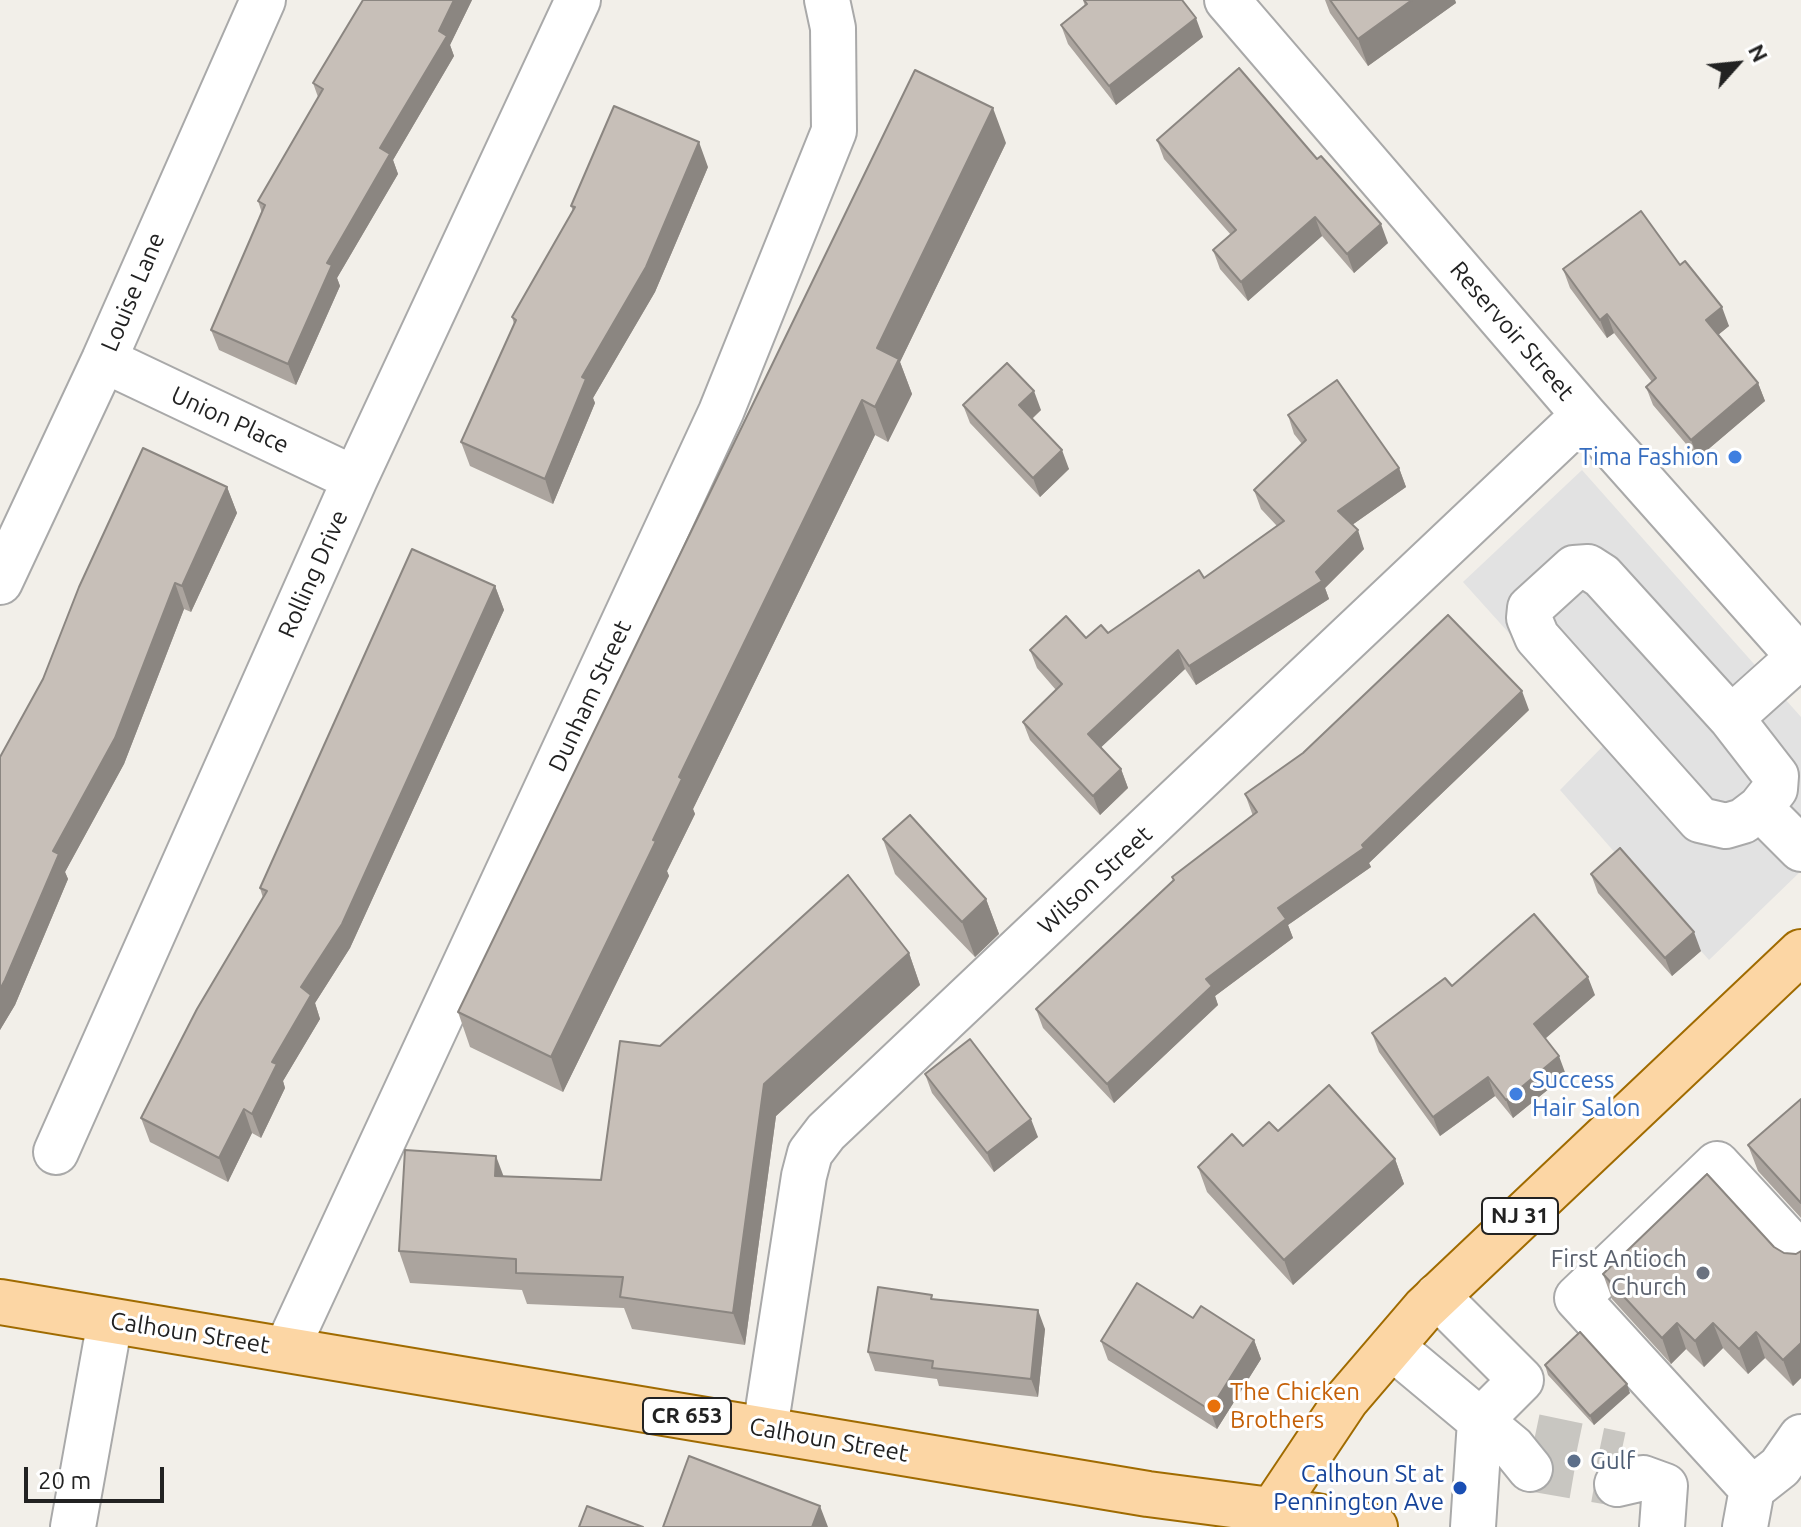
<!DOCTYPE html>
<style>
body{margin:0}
#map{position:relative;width:1801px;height:1527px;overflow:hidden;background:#f2efe9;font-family:Ubuntu,sans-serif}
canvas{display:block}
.north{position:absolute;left:1697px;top:24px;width:80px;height:80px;-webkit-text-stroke:6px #fff;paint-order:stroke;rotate:63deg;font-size:22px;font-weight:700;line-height:32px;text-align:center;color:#222}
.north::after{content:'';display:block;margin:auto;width:28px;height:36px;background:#222;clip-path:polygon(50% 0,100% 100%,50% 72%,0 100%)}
.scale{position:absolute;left:24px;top:1467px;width:140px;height:36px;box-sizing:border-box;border:4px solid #222;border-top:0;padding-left:10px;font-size:24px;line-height:28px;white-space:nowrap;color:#222;-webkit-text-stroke:6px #fff;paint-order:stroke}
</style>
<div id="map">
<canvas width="1801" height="1527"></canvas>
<div class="north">N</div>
<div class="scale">20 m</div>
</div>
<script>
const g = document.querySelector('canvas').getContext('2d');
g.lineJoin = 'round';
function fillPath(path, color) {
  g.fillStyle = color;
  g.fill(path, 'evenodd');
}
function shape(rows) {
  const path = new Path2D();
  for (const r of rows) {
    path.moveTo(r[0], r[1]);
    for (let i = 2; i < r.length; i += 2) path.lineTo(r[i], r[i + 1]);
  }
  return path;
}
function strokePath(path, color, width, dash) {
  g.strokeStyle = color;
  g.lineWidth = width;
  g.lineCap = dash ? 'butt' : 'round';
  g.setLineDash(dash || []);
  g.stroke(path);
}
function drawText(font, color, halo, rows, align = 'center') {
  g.font = font + ' Ubuntu,sans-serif';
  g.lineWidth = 6;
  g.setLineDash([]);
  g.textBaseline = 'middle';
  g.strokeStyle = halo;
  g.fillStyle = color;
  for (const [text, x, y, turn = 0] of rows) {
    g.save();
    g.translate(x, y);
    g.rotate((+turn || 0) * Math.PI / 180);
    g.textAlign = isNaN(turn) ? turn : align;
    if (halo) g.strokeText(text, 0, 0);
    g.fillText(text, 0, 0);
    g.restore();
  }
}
fillPath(shape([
 [1582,470,1801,717,1801,871,1709,960,1560,790,1607,742,1463,582]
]), '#e2e2e2');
strokePath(shape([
 [1535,1436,1621,1454],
 [1530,1469,1617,1484]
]), '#c8c6c1', 44, [44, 22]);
const minor = shape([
 [1227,0,1584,415,1801,659],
 [104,360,355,479],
 [1588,567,1602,576,1731,718,1776,776,1775,789,1760,808,1743,821,1726,826,1700,820,1537,637,1529,618,1530,608,1574,568,1588,567],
 [0,582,104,360,263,0],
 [1731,718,1799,657],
 [1760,808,1801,849],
 [56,1152,355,479,578,0],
 [1437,1296,1521,1380,1480,1421,1473,1527],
 [1392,1347,1513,1448,1530,1469],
 [287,1348,721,412,834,131,833,28,827,0],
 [765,1429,804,1176,810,1153,826,1132,1584,415],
 [1617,1484,1643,1478,1665,1486,1662,1527],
 [1752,1489,1577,1298,1717,1164,1801,1255],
 [73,1527,110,1321],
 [1745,1527,1752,1489,1780,1467,1801,1437]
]);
const major = shape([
 [0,1302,1148,1494,1317,1516,1375,1527],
 [1261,1527,1346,1400,1424,1309,1801,952]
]);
strokePath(minor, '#a9a9a9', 48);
strokePath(major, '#a06b00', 48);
strokePath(minor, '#fff', 44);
strokePath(major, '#fcd6a4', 44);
fillPath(shape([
 [363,0,472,0,450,45,454,56,393,160,398,174,337,278,340,286,296,385,219,350,211,330,262,213,258,201,318,97,313,83],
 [1083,0,1182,0,1203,37,1116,105,1068,44,1061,25,1085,6],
 [1325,0,1455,0,1456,3,1368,66,1330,13],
 [1157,140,1388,243,1354,273,1322,236,1248,301,1220,269,1213,250,1231,235,1164,159],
 [1006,143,900,362,912,394,888,442,875,435,693,809,695,814,667,871,669,876,563,1092,470,1047,458,1012],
 [708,167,655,292,593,398,595,403,553,504,470,466,461,442,514,324,512,317,573,211,571,206],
 [1680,265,1729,326,1718,335,1758,383,1765,401,1698,458,1653,405,1646,387,1652,382,1614,333,1607,338,1570,288,1563,269],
 [963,405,1041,410,1032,419,1069,469,1040,497,970,423],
 [1288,415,1399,468,1406,487,1352,525,1364,549,1325,588,1329,599,1196,685,1185,669,1101,747,1121,769,1128,788,1100,815,1030,740,1023,722,1056,690,1037,668,1030,650,1108,633,1204,578,1277,526,1261,509,1254,490,1302,444,1294,434],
 [227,487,237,513,191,612,184,609,124,764,65,872,68,879,15,1005,0,1030,0,757],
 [495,586,504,610,350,948,315,1003,320,1019,283,1081,285,1088,261,1138,252,1133,228,1182,150,1142,141,1118,263,898,260,888],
 [1529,710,1369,863,1371,867,1288,925,1293,938,1215,996,1218,1005,1114,1103,1043,1028,1036,1009,1173,880,1172,877,1253,816,1245,794],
 [883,839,986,899,999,934,975,957,895,874],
 [1591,874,1701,951,1672,976,1598,893],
 [909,953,920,985,776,1116,745,1345,632,1329,624,1308,527,1304,522,1290,410,1283,399,1251,504,1176,601,1180,660,1046],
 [1452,986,1595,995,1545,1039,1566,1075,1513,1118,1495,1096,1440,1136,1379,1052,1372,1033],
 [925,1074,1038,1137,994,1172,932,1093],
 [1801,1099,1801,1218,1758,1171,1748,1145],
 [1278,1131,1395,1159,1404,1184,1293,1285,1207,1192,1198,1167],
 [1774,1247,1784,1253,1796,1254,1801,1251,1801,1378,1793,1386,1765,1358,1748,1374,1723,1348,1704,1367,1686,1349,1671,1364,1612,1299,1603,1274],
 [1193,1318,1254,1340,1261,1359,1217,1429,1108,1360,1101,1341],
 [1045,1329,1038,1397,939,1386,937,1379,875,1371,868,1352],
 [1545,1365,1630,1393,1594,1425,1548,1375]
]), '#aba49e');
fillPath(shape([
 [454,0,472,0,450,45,454,56,393,160,398,174,337,278,340,286,296,385,288,364,327,263,380,148],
 [1412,0,1455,0,1456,3,1368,66,1358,39],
 [1196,18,1203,37,1116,105,1109,86],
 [993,108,1006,143,900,362,912,394,888,442,875,407,877,348],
 [699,142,708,167,655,292,593,398,595,403,553,504,545,479,582,377],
 [1315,217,1322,236,1248,301,1241,282],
 [1381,224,1388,243,1354,273,1347,254],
 [1722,307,1729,326,1713,339,1706,320],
 [1607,314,1614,333,1607,338,1600,320],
 [1758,383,1765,401,1698,458,1691,440],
 [1034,391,1041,410,1026,424,1019,405],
 [862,400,875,435,693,809,695,814,667,871,669,876,563,1092,551,1057,653,840,679,777],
 [1062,450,1069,469,1040,497,1033,478],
 [1399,468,1406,487,1345,530,1338,511],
 [227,487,237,513,191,612,182,586],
 [1358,530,1364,549,1325,588,1329,599,1196,685,1189,666,1316,572],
 [175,583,184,609,124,764,65,872,68,879,15,1005,0,1030,0,989,53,851],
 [495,586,504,610,350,948,315,1003,320,1019,283,1081,285,1088,261,1138,252,1114,301,987],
 [1178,650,1185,669,1095,753,1088,734],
 [1522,691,1529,710,1369,863,1371,867,1288,925,1293,938,1215,996,1218,1005,1114,1103,1107,1084,1206,979,1278,908,1362,845],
 [1121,769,1128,788,1100,815,1093,796],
 [986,899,999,934,975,957,962,922],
 [1694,932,1701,951,1672,976,1665,958],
 [909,953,920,985,776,1116,745,1345,733,1313,764,1084],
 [1588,977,1595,995,1540,1043,1534,1024],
 [1559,1056,1566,1075,1513,1118,1506,1100],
 [1488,1077,1495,1096,1440,1136,1433,1117],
 [244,1109,252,1133,228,1182,219,1158],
 [1031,1119,1038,1137,994,1172,987,1153],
 [496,1156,508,1188,495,1176],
 [1395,1159,1404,1184,1293,1285,1284,1260],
 [1038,1310,1045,1329,1038,1397,1031,1379],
 [1677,1323,1686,1349,1671,1364,1662,1338],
 [1713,1323,1723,1348,1704,1367,1695,1341],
 [1756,1332,1765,1358,1748,1374,1739,1349],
 [1254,1340,1261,1359,1217,1429,1210,1410],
 [1801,1343,1801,1378,1793,1386,1783,1360],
 [1627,1384,1630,1393,1594,1425,1590,1416],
 [820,1506,828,1527,812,1527]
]), '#8b8681');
const building = shape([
 [363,0,454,0,439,31,447,36,380,148,390,154,327,263,332,265,288,364,211,330,265,205,258,201,323,89,313,83,363,0],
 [1084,0,1182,0,1196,18,1109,86,1061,25,1087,4,1084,0],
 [1330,0,1412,0,1358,39,1330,0],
 [1239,68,1317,159,1321,156,1381,224,1347,254,1315,217,1241,282,1213,250,1236,230,1157,140,1239,68],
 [915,70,993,108,877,348,899,359,875,407,862,400,679,777,682,779,653,840,656,841,551,1057,458,1012,915,70],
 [614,106,699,142,646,267,582,377,586,379,545,479,461,442,516,320,512,317,575,207,571,206,614,106],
 [1641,211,1680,265,1685,261,1722,307,1706,320,1758,383,1691,440,1646,387,1656,378,1607,314,1600,320,1563,269,1641,211],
 [1007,363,1034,391,1019,405,1062,450,1033,478,963,405,1007,363],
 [1337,380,1399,468,1338,511,1358,530,1316,572,1322,581,1189,666,1178,650,1088,734,1121,769,1093,796,1023,722,1062,684,1030,650,1066,616,1086,638,1101,625,1108,633,1199,570,1204,578,1284,521,1254,490,1306,440,1288,415,1337,380],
 [143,448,227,487,182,586,175,583,115,738,53,851,59,854,5,980,0,989,0,757,43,679,79,587,143,448],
 [412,549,495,586,342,924,301,987,311,995,272,1062,277,1064,252,1114,244,1109,219,1158,141,1118,197,1009,267,891,260,888,412,549],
 [1448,615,1522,691,1362,845,1364,848,1278,908,1286,919,1206,979,1212,986,1107,1084,1036,1009,1174,880,1172,877,1257,812,1245,794,1303,753,1448,615],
 [910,815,986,899,962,922,883,839,910,815],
 [1620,848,1694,932,1665,958,1591,874,1620,848],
 [848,875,909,953,764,1084,733,1313,620,1297,623,1277,516,1273,516,1259,399,1251,405,1150,496,1156,495,1176,601,1180,620,1041,660,1046,848,875],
 [1534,914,1588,977,1534,1024,1559,1056,1506,1100,1488,1077,1433,1117,1372,1033,1445,978,1452,986,1534,914],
 [970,1039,1031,1119,987,1153,925,1074,970,1039],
 [1329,1085,1395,1159,1284,1260,1198,1167,1232,1134,1243,1146,1269,1122,1278,1131,1329,1085],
 [1801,1099,1801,1203,1748,1145,1801,1099],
 [1707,1174,1774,1247,1784,1253,1796,1254,1801,1251,1801,1343,1783,1360,1756,1332,1739,1349,1713,1323,1695,1341,1677,1323,1662,1338,1603,1274,1707,1174],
 [1137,1283,1193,1318,1201,1306,1254,1340,1210,1410,1101,1341,1137,1283],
 [878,1287,932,1295,931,1299,1038,1310,1031,1379,932,1368,933,1361,868,1352,878,1287],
 [1580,1332,1627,1384,1590,1416,1545,1365,1580,1332],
 [689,1456,820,1506,812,1527,663,1527,689,1456],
 [587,1506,643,1527,579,1527,587,1506]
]);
fillPath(building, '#c7bfb8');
strokePath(building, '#8b8681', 2);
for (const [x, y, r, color] of [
 [1735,457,8,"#3f7fe0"],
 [1516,1094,8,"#3f7fe0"],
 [1703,1273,8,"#6b7280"],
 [1214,1406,8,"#e8710a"],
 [1574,1461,8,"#5c6f8a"],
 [1460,1488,8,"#1a4fb4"]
]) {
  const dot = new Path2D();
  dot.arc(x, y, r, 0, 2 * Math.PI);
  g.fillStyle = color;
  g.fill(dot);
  strokePath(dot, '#fff', 3);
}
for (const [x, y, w] of [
 [1520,1216,76],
 [687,1416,88]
]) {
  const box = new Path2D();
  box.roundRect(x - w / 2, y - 18, w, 36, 6);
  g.fillStyle = '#fff';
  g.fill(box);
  strokePath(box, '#222', 2);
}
drawText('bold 22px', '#222', null, [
 ["NJ 31",1520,1216],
 ["CR 653",687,1416]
]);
drawText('24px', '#222', '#fff', [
 ["Louise Lane",133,292,-67],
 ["Reservoir Street",1512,331,49],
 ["Union Place",230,420,25],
 ["Rolling Drive",313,574,-66],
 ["Dunham Street",590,696,-65],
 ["Wilson Street",1095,880,-43],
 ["Calhoun Street",190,1333,9],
 ["Calhoun Street",829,1440,10]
]);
drawText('24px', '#366cbe', '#fff', [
 ["Tima Fashion",1719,457],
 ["Success",1532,1080,"left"],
 ["Hair Salon",1532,1108,"left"]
], 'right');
drawText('24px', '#5b616d', '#fff', [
 ["First Antioch",1687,1259],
 ["Church",1687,1287]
], 'right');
drawText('24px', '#c56008', '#fff', [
 ["The Chicken",1230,1392],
 ["Brothers",1230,1420]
], 'left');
drawText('24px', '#4e5e75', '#fff', [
 ["Gulf",1590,1461]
], 'left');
drawText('24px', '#164399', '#fff', [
 ["Calhoun St at",1444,1474],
 ["Pennington Ave",1444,1502]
], 'right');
</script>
